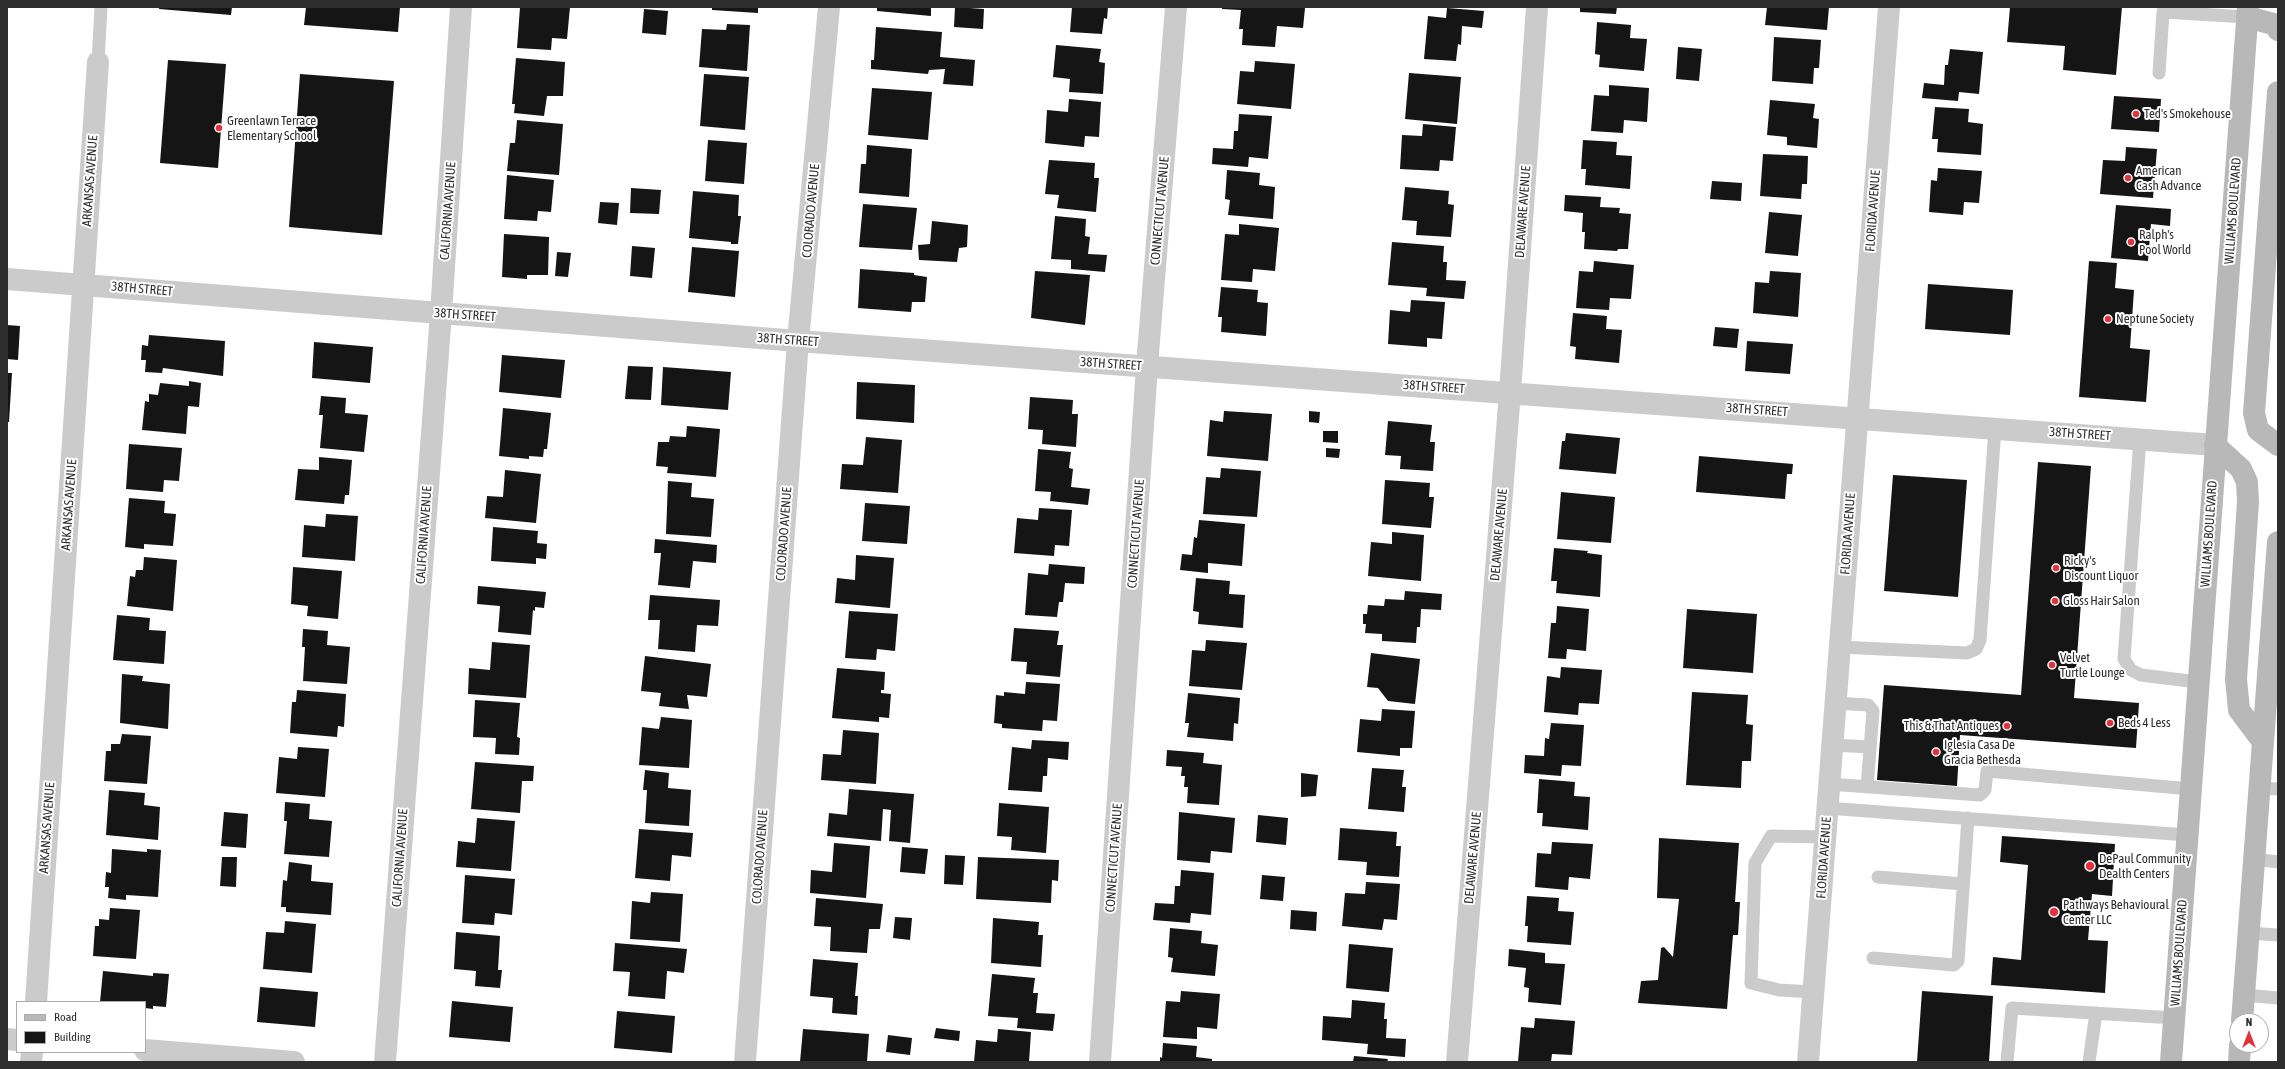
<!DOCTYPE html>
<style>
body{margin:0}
#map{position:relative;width:2285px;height:1069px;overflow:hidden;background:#fff;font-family:"Asap Condensed",sans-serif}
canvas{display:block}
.frame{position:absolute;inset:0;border:8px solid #2e2e2e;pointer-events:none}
.legend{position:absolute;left:16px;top:1001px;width:130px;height:52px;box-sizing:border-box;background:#fff;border:1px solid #ababab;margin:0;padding:5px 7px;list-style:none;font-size:12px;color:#2e2e2e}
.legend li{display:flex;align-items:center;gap:8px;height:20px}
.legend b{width:20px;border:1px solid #ababab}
.north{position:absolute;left:2229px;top:1013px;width:40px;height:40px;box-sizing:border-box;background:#fff;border:1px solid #ababab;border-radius:50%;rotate:0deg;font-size:11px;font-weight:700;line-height:16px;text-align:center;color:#2e2e2e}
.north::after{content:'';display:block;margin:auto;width:14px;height:18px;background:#e3323e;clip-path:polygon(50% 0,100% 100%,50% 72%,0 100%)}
</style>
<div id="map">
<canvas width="2285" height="1069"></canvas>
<div class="frame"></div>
<ul class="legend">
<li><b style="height:5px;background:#b8b8b8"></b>Road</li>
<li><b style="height:11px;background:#151515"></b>Building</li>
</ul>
<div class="north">N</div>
</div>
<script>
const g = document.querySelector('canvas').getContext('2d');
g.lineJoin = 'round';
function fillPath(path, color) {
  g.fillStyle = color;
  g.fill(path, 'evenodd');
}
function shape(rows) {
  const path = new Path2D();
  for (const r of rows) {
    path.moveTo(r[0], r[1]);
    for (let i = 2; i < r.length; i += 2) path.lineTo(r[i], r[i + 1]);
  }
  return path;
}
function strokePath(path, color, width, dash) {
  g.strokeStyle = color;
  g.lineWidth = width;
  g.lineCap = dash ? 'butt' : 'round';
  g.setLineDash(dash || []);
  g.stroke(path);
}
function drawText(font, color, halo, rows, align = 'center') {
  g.font = font + ' "Asap Condensed",sans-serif';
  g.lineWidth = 4;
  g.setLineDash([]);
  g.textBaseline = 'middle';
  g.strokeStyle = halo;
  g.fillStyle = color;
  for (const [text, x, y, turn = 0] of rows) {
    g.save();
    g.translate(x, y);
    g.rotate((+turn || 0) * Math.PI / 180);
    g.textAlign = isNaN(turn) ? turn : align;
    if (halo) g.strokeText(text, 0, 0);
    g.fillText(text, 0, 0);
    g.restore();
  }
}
fillPath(shape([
 [159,7,232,7,231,15,159,9],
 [306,7,400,7,398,32,304,25],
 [520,7,570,7,567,39,552,38,551,50,517,48],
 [712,7,758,7,758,13,712,10],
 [877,7,931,7,931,16,877,11],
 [955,7,984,9,983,29,954,27],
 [1072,7,1108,7,1107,19,1104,18,1102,34,1070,32],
 [1222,7,1305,8,1303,28,1277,26,1275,47,1242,45,1243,29,1239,29,1241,10,1222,9],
 [1580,7,1617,7,1616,14,1580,12],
 [1767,7,1829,7,1827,30,1765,25],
 [2010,7,2122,7,2116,75,2063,70,2065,46,2007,42],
 [1447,8,1484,11,1482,28,1462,26,1461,45,1458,44,1456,61,1424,59,1428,16,1446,18],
 [644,9,668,11,666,35,642,33],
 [1597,22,1631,25,1630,38,1647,39,1644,71,1599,67,1600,55,1595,54],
 [727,24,750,25,747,71,699,67,702,29,726,30],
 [876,27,942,32,940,57,975,60,973,86,943,84,945,69,929,70,928,74,871,69,871,60,874,60],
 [1774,37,1821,40,1819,68,1814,68,1813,84,1772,81],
 [1056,45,1101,49,1099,62,1105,63,1103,94,1069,92,1070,79,1053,77],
 [1678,47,1702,49,1699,81,1676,79],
 [1950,49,1983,52,1979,94,1959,92,1958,101,1922,98,1924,83,1944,85,1945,65,1948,65],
 [516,58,565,62,563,96,547,96,544,116,514,113,515,104,512,104],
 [168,60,226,64,218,168,160,163],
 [1255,61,1295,64,1291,109,1237,104,1240,71,1254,72],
 [1409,73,1461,77,1457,124,1405,119],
 [300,74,394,81,382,235,289,227],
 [704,74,749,77,745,130,700,126],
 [1609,85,1649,88,1647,122,1624,120,1623,133,1591,131,1594,95,1609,96],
 [872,88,932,92,928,140,868,135],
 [2114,96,2161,99,2159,132,2111,129],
 [1069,99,1101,102,1099,137,1085,136,1084,147,1045,143,1047,110,1068,112],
 [1770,100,1815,104,1813,118,1819,119,1817,148,1787,145,1787,137,1767,135],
 [1935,107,1969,109,1968,122,1983,124,1981,155,1937,152,1938,139,1932,139],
 [1239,114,1272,116,1268,159,1249,157,1248,167,1212,164,1213,148,1233,149,1234,131,1238,131],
 [517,120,563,124,559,175,507,171,510,143,515,143],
 [1423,124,1456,127,1453,161,1440,160,1439,171,1400,169,1402,135,1422,136],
 [708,140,747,143,744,184,705,181],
 [1583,140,1617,142,1616,155,1632,156,1630,189,1585,185,1586,169,1581,169],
 [867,145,912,149,909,197,859,193,861,164,866,164],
 [2126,147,2157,149,2153,198,2100,194,2103,160,2125,161],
 [1763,154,1808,156,1807,184,1802,184,1801,199,1760,196],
 [1049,160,1095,163,1094,178,1099,178,1096,212,1057,208,1059,195,1045,194],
 [1938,168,1982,171,1979,203,1964,202,1963,215,1929,212,1931,180,1937,181],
 [1227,170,1260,173,1259,185,1275,187,1273,219,1228,215,1230,200,1225,199],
 [507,175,554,180,551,212,538,211,537,221,504,219],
 [1712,181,1742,183,1741,201,1710,199],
 [1405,187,1449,191,1448,204,1454,205,1451,237,1416,235,1417,221,1402,220],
 [631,188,661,190,659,214,630,213],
 [693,191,739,195,738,216,741,216,738,244,731,244,731,242,689,238],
 [1565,195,1601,197,1600,207,1620,208,1619,213,1631,214,1628,249,1618,249,1617,251,1584,249,1585,232,1582,232,1583,213,1564,211],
 [600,202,619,203,617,225,598,223],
 [863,204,917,208,912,250,859,247],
 [2116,205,2171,209,2170,226,2151,224,2148,261,2111,258],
 [1769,212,1802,215,1798,256,1765,253],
 [1055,216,1086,219,1085,236,1090,237,1088,254,1107,255,1105,272,1071,269,1071,260,1051,259],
 [932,221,968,225,967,247,959,248,957,262,919,260,918,245,930,244],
 [1239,224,1279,228,1275,271,1253,269,1252,282,1221,280,1225,234,1239,235],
 [504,234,549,237,548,275,527,275,527,279,502,277],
 [1392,242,1444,246,1443,262,1447,262,1446,280,1466,281,1464,299,1426,296,1427,288,1388,285],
 [632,246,655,248,652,278,630,276],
 [692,247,739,251,735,297,688,292],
 [557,252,571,253,568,277,555,276],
 [1594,261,1634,265,1631,299,1610,298,1609,310,1576,308,1579,271,1593,272],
 [2089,261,2117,263,2115,288,2134,290,2130,348,2150,350,2146,402,2079,397],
 [860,269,914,273,914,275,927,277,925,302,912,302,911,312,858,308],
 [1035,271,1090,275,1085,325,1031,318],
 [1770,271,1801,273,1798,317,1753,313,1755,282,1769,283],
 [1928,284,2013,290,2010,335,1925,329],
 [1221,287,1258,290,1257,302,1268,303,1266,336,1221,332,1222,317,1218,317],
 [1411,300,1445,302,1442,339,1427,338,1427,347,1388,344,1390,310,1410,312],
 [1573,313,1607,316,1606,329,1622,330,1619,363,1575,359,1576,347,1570,346],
 [7,325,20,326,18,360,7,359],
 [1715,327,1739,329,1737,348,1713,346],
 [149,335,225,341,223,376,163,368,162,373,145,372,146,360,141,360,142,345,148,346],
 [1747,341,1793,344,1790,374,1745,371],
 [314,342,373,347,370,383,312,378],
 [502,355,565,360,561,398,499,392],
 [628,366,653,367,651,400,625,399],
 [663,367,731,372,728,410,661,405],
 [7,373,12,373,9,422,7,422],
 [189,381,201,383,199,407,188,406,186,434,142,430,145,401,149,402,149,394,158,395,160,383,189,386],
 [857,382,915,385,914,423,856,419],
 [321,396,346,398,345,413,368,415,364,452,320,448,323,415,319,415],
 [1030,397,1073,400,1072,414,1078,414,1076,447,1042,444,1043,430,1028,429],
 [503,408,551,413,547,449,544,449,543,457,529,456,529,459,499,456],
 [1224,411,1272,414,1268,461,1207,456,1210,420,1223,422],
 [1309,411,1320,412,1319,423,1309,422],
 [1388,421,1432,425,1430,442,1435,442,1433,471,1400,469,1401,456,1385,455],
 [687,426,720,429,716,477,667,473,668,467,656,466,658,442,669,442,670,436,686,437],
 [1323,431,1338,431,1338,443,1323,442],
 [1566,433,1620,438,1616,474,1559,469,1562,441,1565,441],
 [866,437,902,440,898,493,840,489,842,464,863,465],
 [129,444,182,448,179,481,164,480,163,492,126,489],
 [1326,448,1340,449,1339,458,1326,457],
 [1038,449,1071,452,1069,468,1073,469,1071,487,1090,489,1088,505,1050,501,1051,492,1035,491],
 [1699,456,1793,464,1792,474,1787,474,1785,499,1696,492],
 [319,457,352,460,349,495,345,495,344,504,295,500,298,469,319,470],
 [2038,462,2091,466,2074,698,2139,703,2136,748,1960,735,1957,786,1877,780,1884,685,2021,695],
 [1221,468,1261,471,1257,517,1203,514,1206,477,1220,478],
 [505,470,541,474,536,523,485,518,487,496,503,497],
 [1893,475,1967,480,1958,597,1884,591],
 [1385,480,1430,483,1429,497,1434,497,1431,528,1382,524],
 [668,481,692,483,691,497,714,499,711,537,666,534],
 [1561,492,1615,497,1611,543,1557,539],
 [129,498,165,501,164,513,176,514,173,546,144,544,144,549,125,547],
 [865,503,910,506,907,544,862,541],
 [1039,508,1072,510,1069,546,1055,545,1054,556,1014,553,1017,518,1038,520],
 [326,514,358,516,355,561,302,557,304,525,325,527],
 [1199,520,1245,524,1242,566,1208,563,1208,573,1180,570,1182,554,1192,555,1194,537,1197,538],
 [493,527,538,531,537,543,547,544,546,559,536,558,536,564,491,561],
 [1392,532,1424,535,1421,581,1368,576,1371,542,1392,544],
 [655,539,717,545,716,563,693,561,690,588,658,585,661,553,654,553],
 [1554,548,1588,551,1587,553,1602,555,1600,597,1556,593,1557,581,1551,581],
 [856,555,894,558,890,608,835,603,837,578,855,580],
 [144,557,177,560,173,611,127,606,130,576,135,577,136,570,143,570],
 [1049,564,1085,567,1084,584,1065,583,1063,602,1059,602,1057,617,1025,615,1028,573,1048,575],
 [293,567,342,571,338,619,307,616,308,606,291,604],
 [1196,578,1230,581,1229,594,1245,595,1243,628,1198,624,1199,612,1193,611],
 [478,586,546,592,544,608,535,607,535,611,533,610,531,635,498,632,500,606,477,604],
 [1405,591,1442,594,1441,610,1421,609,1420,627,1417,627,1416,643,1382,641,1382,634,1365,633,1366,624,1363,624,1363,614,1367,614,1368,605,1384,606,1385,599,1404,600],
 [650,595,720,600,718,626,697,625,695,652,658,649,660,620,648,620],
 [1557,606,1589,609,1586,651,1567,649,1566,659,1548,658,1551,623,1556,623],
 [1687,609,1757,614,1753,673,1683,668],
 [849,611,898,614,895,651,877,649,876,660,845,658],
 [117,615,150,618,149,630,166,631,164,664,113,660],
 [1014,628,1059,631,1057,645,1063,645,1060,677,1026,674,1027,662,1011,661],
 [303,629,328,631,327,645,350,647,347,684,303,681,305,647,302,647],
 [1206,640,1247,643,1242,690,1189,686,1192,650,1205,651],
 [492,642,530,645,526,698,468,694,469,668,490,670],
 [1371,653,1420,659,1415,704,1388,701,1378,688,1367,687],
 [645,656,711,664,707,697,687,695,689,709,659,706,661,693,641,691],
 [1561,667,1602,670,1599,704,1579,703,1578,715,1544,712,1547,676,1560,678],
 [837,668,885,672,884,690,881,690,881,693,891,694,889,718,879,717,879,722,832,718],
 [122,674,143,676,142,681,170,684,168,729,120,723],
 [1026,682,1060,684,1057,721,1043,720,1042,731,1002,728,1002,724,994,723,996,695,1004,696,1004,692,1025,694],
 [297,690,346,694,344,727,338,726,337,737,290,733,292,702,296,702],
 [1692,692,1748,695,1746,724,1753,725,1751,761,1742,761,1741,788,1686,785],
 [1188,693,1240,698,1238,724,1234,723,1233,741,1187,737,1189,723,1185,723],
 [475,700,520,703,517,737,520,738,519,755,495,754,496,738,473,737],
 [1382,709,1415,711,1412,748,1400,748,1400,756,1357,752,1360,719,1381,721],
 [661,717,692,720,689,768,639,765,642,727,659,729],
 [1551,723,1584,725,1581,766,1562,765,1561,776,1524,773,1525,755,1544,756,1545,738,1549,739],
 [843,730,879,733,876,784,821,780,823,754,841,755],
 [122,734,151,736,147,784,104,781,106,751,111,751,111,744,120,744],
 [1032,740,1069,742,1068,760,1048,758,1047,776,1043,776,1042,792,1008,790,1012,747,1031,749],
 [298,747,329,749,325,797,276,793,279,757,297,759],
 [1167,750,1204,753,1203,763,1222,765,1219,805,1187,803,1188,787,1184,787,1185,776,1181,776,1182,767,1166,766],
 [475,762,534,766,533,781,522,781,520,813,471,809],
 [1372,768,1404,770,1402,787,1406,787,1404,812,1368,809],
 [645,770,669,773,668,788,691,790,689,826,645,823,647,790,643,790],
 [1301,773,1318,775,1316,796,1301,797],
 [1539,779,1575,782,1574,796,1590,797,1588,830,1542,826,1543,813,1537,813],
 [849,789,914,794,910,843,889,841,891,810,883,809,881,841,827,836,829,813,847,815],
 [109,790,145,793,144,805,160,807,158,840,106,835],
 [285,802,310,804,309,819,332,821,329,857,284,854,287,821,284,821],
 [999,803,1049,807,1046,853,1011,850,1012,837,997,836],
 [224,812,248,814,246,848,221,846],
 [1179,812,1235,818,1232,853,1211,851,1210,863,1177,860],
 [1258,815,1288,818,1286,845,1256,842],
 [477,818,515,821,511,871,456,867,458,841,475,843],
 [1340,828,1397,832,1396,846,1401,846,1399,877,1366,875,1367,862,1338,860],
 [639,829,693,833,691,857,672,855,670,881,635,878],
 [2002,836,2115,844,2112,896,2092,894,2088,940,2108,941,2105,993,1991,985,1993,957,2021,960,2028,865,2000,862],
 [1659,838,1739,843,1735,902,1740,902,1738,935,1733,935,1727,1009,1638,1003,1641,981,1658,980,1661,948,1664,947,1673,957,1679,899,1657,898],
 [1552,842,1593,844,1590,879,1569,877,1568,890,1535,887,1537,853,1551,854],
 [834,843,870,846,866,898,810,893,811,870,832,872],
 [902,847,928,849,925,874,900,872],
 [112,849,147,852,147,849,161,850,158,897,126,895,126,900,108,898,109,887,105,887,106,872,111,873],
 [945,855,965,856,963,885,944,884],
 [222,857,237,857,236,887,220,886],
 [978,857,1059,860,1058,881,1052,880,1051,903,976,899],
 [289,862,312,865,311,881,333,883,331,915,286,912,286,907,281,907,283,880,287,881],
 [1181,870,1214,873,1211,915,1191,913,1190,923,1153,920,1155,903,1174,904,1175,886,1180,886],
 [465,875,515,879,512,915,495,913,494,925,462,923],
 [1262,875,1285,877,1283,901,1260,899],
 [1366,882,1400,884,1397,920,1384,919,1382,930,1342,926,1345,893,1365,894],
 [651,892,683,894,680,942,630,939,632,901,650,903],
 [1527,896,1559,898,1558,911,1574,912,1571,945,1527,942,1528,926,1525,926],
 [816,898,883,904,880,929,869,929,867,953,830,951,831,927,814,926],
 [110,908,140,910,136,959,93,956,95,926,99,926,99,919,109,920],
 [1291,910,1317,912,1316,931,1290,929],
 [895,917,912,918,910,940,893,938],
 [993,918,1039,922,1038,935,1043,935,1041,967,991,963],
 [285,921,316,924,312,973,263,969,266,932,284,933],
 [1170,928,1202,931,1201,943,1218,945,1215,976,1171,972,1173,958,1168,957],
 [456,932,500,936,498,970,502,970,500,988,475,986,476,971,454,969],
 [615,943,687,949,684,973,667,971,665,999,628,996,630,972,613,971],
 [1349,944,1393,948,1389,992,1346,988],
 [1509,949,1545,953,1545,963,1565,964,1561,1005,1528,1002,1529,988,1524,987,1526,968,1508,966],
 [813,959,858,963,855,996,858,996,857,1015,832,1013,833,998,810,996],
 [103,971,153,976,153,973,169,974,166,1007,153,1006,153,1009,145,1008,145,1002,100,1002],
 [992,974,1035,978,1033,993,1038,993,1036,1013,1055,1014,1053,1031,1017,1028,1018,1018,988,1016],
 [260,987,318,992,315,1027,257,1022],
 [1181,991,1220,994,1217,1029,1197,1027,1197,1039,1163,1037,1166,1001,1180,1002],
 [1922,991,1993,996,1989,1062,1917,1062],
 [1352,1000,1385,1003,1384,1019,1387,1019,1386,1038,1406,1039,1405,1057,1367,1054,1368,1044,1322,1040,1323,1016,1351,1018],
 [452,1001,513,1007,510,1042,449,1037],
 [617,1011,675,1016,672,1053,614,1048],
 [1535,1018,1575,1021,1572,1055,1552,1054,1551,1062,1518,1062,1521,1027,1534,1028],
 [936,1028,960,1031,959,1041,934,1038],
 [803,1029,869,1034,867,1062,800,1062],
 [998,1029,1031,1032,1029,1062,974,1062,976,1040,997,1042],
 [888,1035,912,1038,910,1055,886,1052],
 [1163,1043,1197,1046,1196,1057,1212,1059,1212,1062,1160,1062,1160,1057,1162,1058],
 [1354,1056,1388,1059,1387,1062,1353,1062]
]), '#151515');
strokePath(shape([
 [2164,7,2163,12,2247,17],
 [98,62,101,7],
 [2159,73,2163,12],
 [2140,439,2124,659,2131,670,2141,675,2198,682],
 [1839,647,1967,653,1976,649,1980,640,1995,428],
 [1835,703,1868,705,1873,711,1867,787],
 [1832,745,1870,747],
 [1829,784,1980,795,1985,790,1987,771,2191,789],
 [2259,788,2278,789],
 [1827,808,2187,835],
 [2254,859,2278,862],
 [1878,877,1963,884],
 [2248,933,2278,935],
 [1873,958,1954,965,1958,961,1968,818],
 [1814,992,1779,990,1751,983,1755,863,1771,836,1825,837],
 [2244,995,2278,998],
 [2007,1062,2012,1008,2174,1018],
 [2089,1062,2096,1013]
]), '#cbcbcb', 13);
strokePath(shape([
 [7,279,798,341,2215,445],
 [36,1002,98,62],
 [7,1039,17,1040],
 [145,1050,294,1062],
 [31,1062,32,1052],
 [385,1062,441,313,461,7],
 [745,1062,798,341,829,7],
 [1100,1062,1147,366,1176,7],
 [1457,1062,1510,392,1537,7],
 [1808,1062,1889,7]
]), '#cbcbcb', 22);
strokePath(shape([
 [2247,17,2277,25,2278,30],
 [2278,92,2254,413,2258,430,2278,445],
 [2215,445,2241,469,2247,482,2248,502,2236,679,2239,710,2263,742],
 [2242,1021,2278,542],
 [2171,1062,2248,7],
 [2239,1062,2240,1045]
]), '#b8b8b8', 22);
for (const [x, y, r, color] of [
 [2136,114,4,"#e3323e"],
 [219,128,4,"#e3323e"],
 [2128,178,4,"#e3323e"],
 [2131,242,4,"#e3323e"],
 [2108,319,4,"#e3323e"],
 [2056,568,4,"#e3323e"],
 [2055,601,4,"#e3323e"],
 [2052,665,4,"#e3323e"],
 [2110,723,4,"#e3323e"],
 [2007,726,4,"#e3323e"],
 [1936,752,4,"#e3323e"],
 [2090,866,5,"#e3323e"],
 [2054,912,5,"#e3323e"]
]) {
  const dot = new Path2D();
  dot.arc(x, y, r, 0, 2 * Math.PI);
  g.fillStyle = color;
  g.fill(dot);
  strokePath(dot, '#fff', 1.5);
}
drawText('13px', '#2e2e2e', '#fff', [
 ["Ted's Smokehouse",2144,114],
 ["Greenlawn Terrace",227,121],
 ["Elementary School",227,136],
 ["American",2136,171],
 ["Cash Advance",2136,186],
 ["Ralph's",2139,235],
 ["Pool World",2139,250],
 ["Neptune Society",2116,319],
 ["Ricky's",2064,561],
 ["Discount Liquor",2064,576],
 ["Gloss Hair Salon",2063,601],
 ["Velvet",2060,658],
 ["Turtle Lounge",2060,673],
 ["Beds 4 Less",2118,723],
 ["This & That Antiques",1999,726,"right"],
 ["Iglesia Casa De",1944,745],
 ["Gracia Bethesda",1944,760],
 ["DePaul Community",2099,859],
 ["Dealth Centers",2099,874],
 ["Pathways Behavioural",2063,905],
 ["Center LLC",2063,920]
], 'left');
drawText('13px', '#2e2e2e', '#fff', [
 ["ARKANSAS AVENUE",90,181,-86],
 ["CALIFORNIA AVENUE",448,211,-86],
 ["COLORADO AVENUE",811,211,-85],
 ["CONNECTICUT AVENUE",1160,211,-85],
 ["FLORIDA AVENUE",1873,211,-86],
 ["WILLIAMS BOULEVARD",2233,211,-86],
 ["DELAWARE AVENUE",1523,212,-86],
 ["38TH STREET",142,289,5],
 ["38TH STREET",465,315,4],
 ["38TH STREET",788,340,4],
 ["38TH STREET",1111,364,4],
 ["38TH STREET",1434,387,4],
 ["38TH STREET",1757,410,4],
 ["38TH STREET",2080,434,4],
 ["ARKANSAS AVENUE",69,505,-86],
 ["COLORADO AVENUE",784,534,-86],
 ["CONNECTICUT AVENUE",1136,534,-86],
 ["FLORIDA AVENUE",1848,534,-86],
 ["WILLIAMS BOULEVARD",2209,534,-86],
 ["CALIFORNIA AVENUE",424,535,-86],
 ["DELAWARE AVENUE",1499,535,-85],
 ["ARKANSAS AVENUE",47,828,-86],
 ["COLORADO AVENUE",760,857,-86],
 ["CALIFORNIA AVENUE",400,858,-86],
 ["CONNECTICUT AVENUE",1114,858,-86],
 ["DELAWARE AVENUE",1473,858,-85],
 ["FLORIDA AVENUE",1824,858,-86],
 ["WILLIAMS BOULEVARD",2179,953,-86]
]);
</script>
